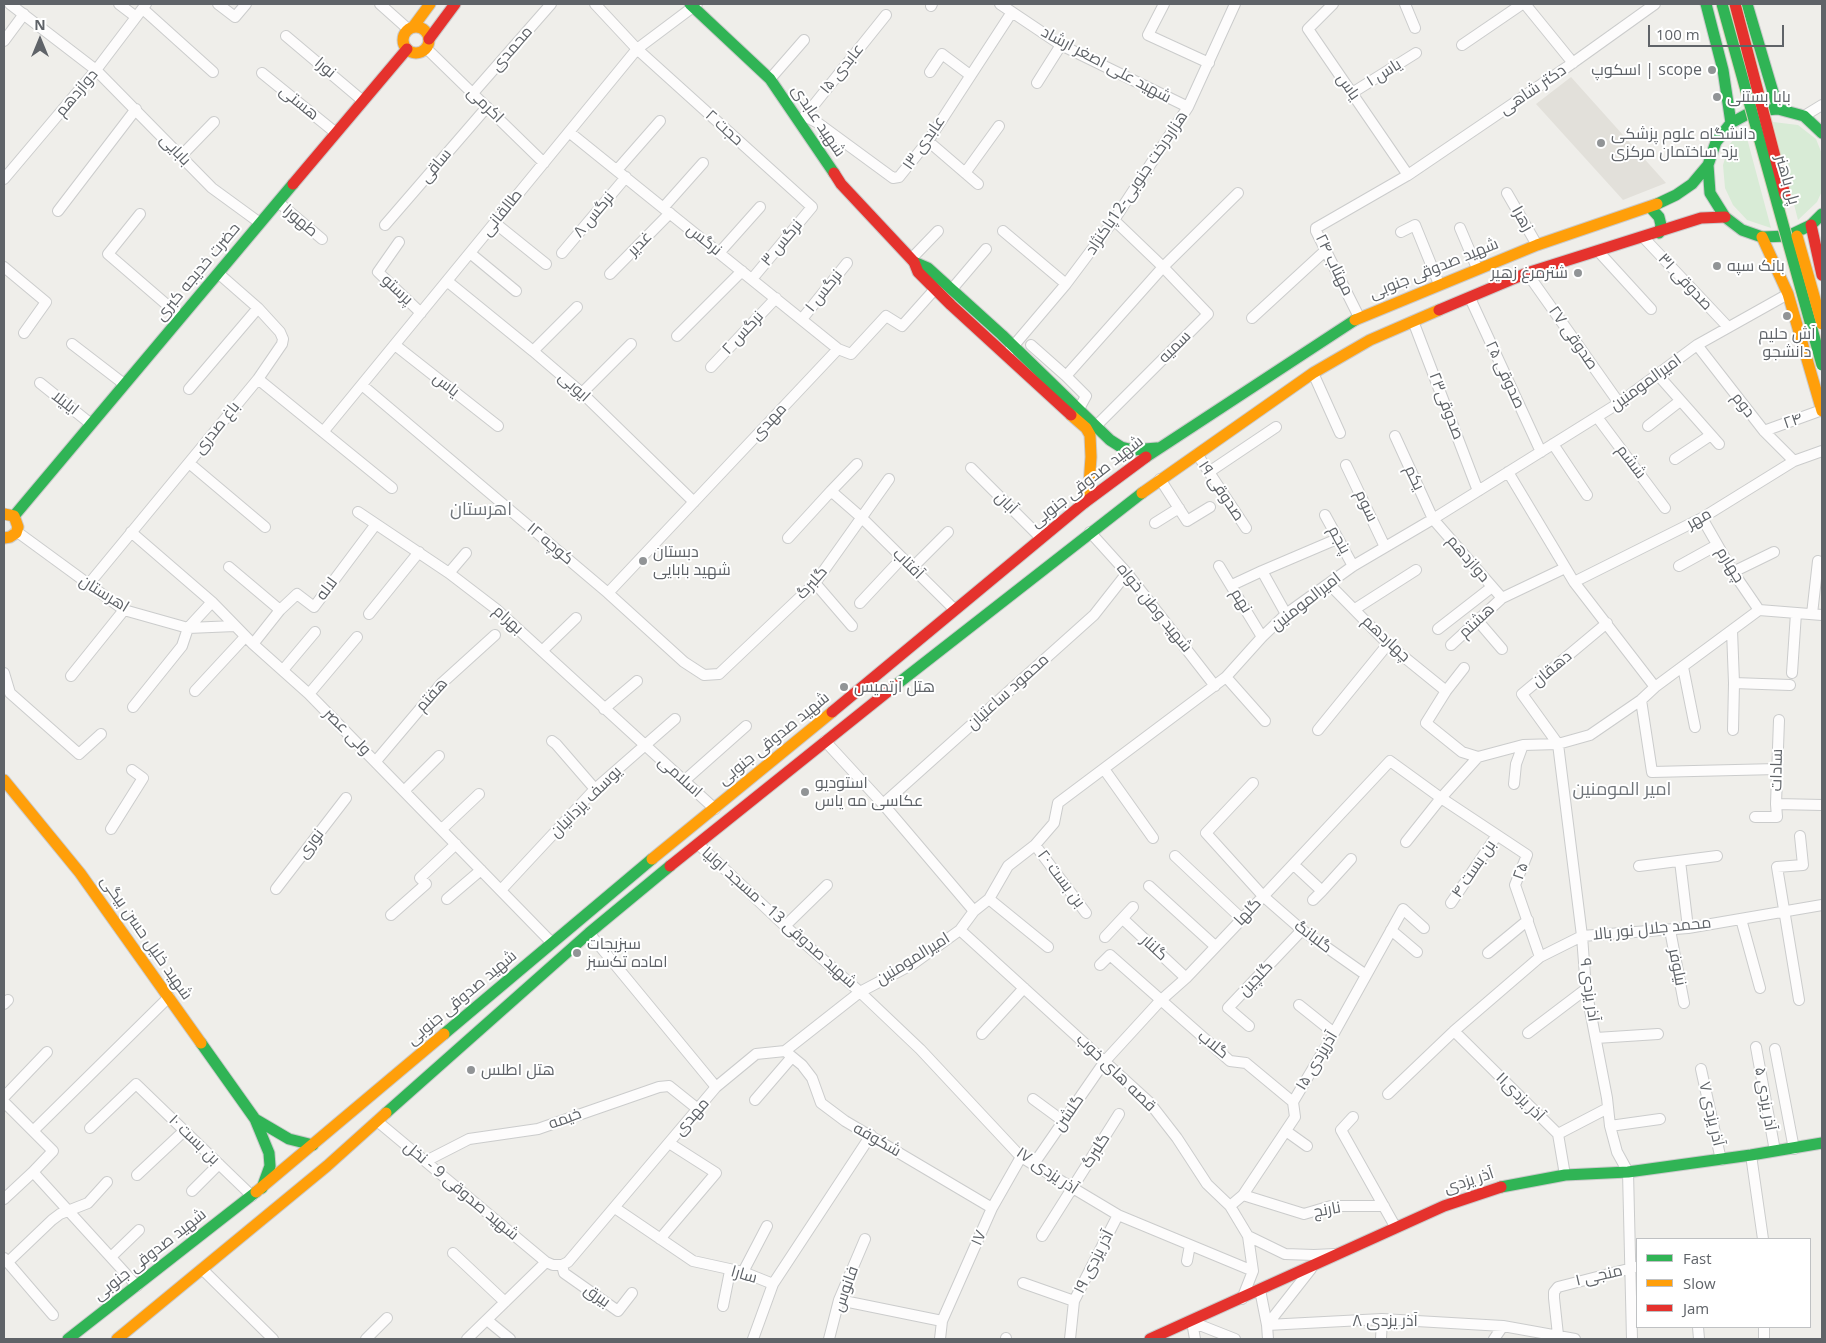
<!DOCTYPE html>
<meta charset="utf-8">
<style>
body{margin:0}
#map{position:relative;width:1826px;height:1343px;overflow:hidden;background:#efeeea;font-family:"Open Sans",sans-serif}
canvas{display:block}
.frame{position:absolute;inset:0;border:5px solid #5f6368;pointer-events:none}
.legend{position:absolute;left:1636px;top:1238px;width:175px;height:90px;box-sizing:border-box;background:#fff;border:1px solid #bfc1c3;margin:0;padding:6px 9px;list-style:none;font-size:15px;color:#5f6368}
.legend li{display:flex;align-items:center;gap:10px;height:25px}
.legend b{width:25px;border:1px solid #bfc1c3}
.north{position:absolute;left:15px;top:15px;width:50px;height:50px;-webkit-text-stroke:4px #fff;paint-order:stroke;rotate:0deg;font-size:14px;font-weight:700;line-height:20px;text-align:center;color:#5f6368}
.north::after{content:'';display:block;margin:auto;width:18px;height:22px;background:#5f6368;clip-path:polygon(50% 0,100% 100%,50% 72%,0 100%)}
.scale{position:absolute;left:1648px;top:25px;width:136px;height:22px;box-sizing:border-box;border:2px solid #5f6368;border-top:0;padding-left:6px;font-size:15px;line-height:18px;white-space:nowrap;color:#5f6368;-webkit-text-stroke:4px #fff;paint-order:stroke}
</style>
<div id="map">
<canvas width="1826" height="1343"></canvas>
<div class="frame"></div>
<ul class="legend">
<li><b style="height:6px;background:#30b455"></b>Fast</li>
<li><b style="height:6px;background:#ff9f0a"></b>Slow</li>
<li><b style="height:6px;background:#e5322d"></b>Jam</li>
</ul>
<div class="north">N</div>
<div class="scale">100 m</div>
</div>
<script>
const g = document.querySelector('canvas').getContext('2d');
g.lineJoin = 'round';
function fillPath(path, color) {
  g.fillStyle = color;
  g.fill(path, 'evenodd');
}
function shape(rows) {
  const path = new Path2D();
  for (const r of rows) {
    if (r.length === 3) {
      path.moveTo(r[0] + r[2], r[1]);
      path.arc(r[0], r[1], r[2], 0, 2 * Math.PI);
      continue;
    }
    path.moveTo(r[0], r[1]);
    for (let i = 2; i < r.length; i += 2) path.lineTo(r[i], r[i + 1]);
  }
  return path;
}
function strokePath(path, color, width, dash) {
  g.strokeStyle = color;
  g.lineWidth = width;
  g.lineCap = dash ? 'butt' : 'round';
  g.setLineDash(dash || []);
  g.stroke(path);
}
function drawText(font, color, halo, rows, align = 'center') {
  g.font = font + ' "Open Sans",Cairo,sans-serif';
  g.lineWidth = 4;
  g.setLineDash([]);
  g.textBaseline = 'middle';
  g.strokeStyle = halo;
  g.fillStyle = color;
  for (const [text, x, y, turn = 0] of rows) {
    g.save();
    g.translate(x, y);
    g.rotate((+turn || 0) * Math.PI / 180);
    g.textAlign = isNaN(turn) ? turn : align;
    if (halo) g.strokeText(text, 0, 0);
    g.fillText(text, 0, 0);
    g.restore();
  }
}
fillPath(shape([
 [1571,77,1666,183,1623,200,1536,104]
]), '#e2e0da');
fillPath(shape([
 [1773,122,1798,125,1816,139,1822,154,1822,191,1817,202,1798,220],
 [1744,127,1771,228,1747,220,1733,205,1725,188,1723,165,1729,145]
]), '#d8ebd6');
const street = shape([
 [10,4,96,70,212,188,260,223],
 [119,4,136,17],
 [218,4,235,17,246,4],
 [380,4,408,29],
 [595,4,637,49,812,207,752,279],
 [1000,4,1061,45,1188,107],
 [1164,4,1148,35,1209,63],
 [1333,4,1308,29,1408,175],
 [1405,4,1415,28],
 [1525,4,1573,63],
 [931,6,932,4],
 [143,9,213,72],
 [286,36,363,101],
 [4,41,24,14],
 [1462,45,1522,4],
 [426,48,544,163],
 [930,72,942,54,970,75],
 [262,73,336,133],
 [770,79,804,40],
 [1037,83,1061,45],
 [473,93,551,4],
 [1352,93,1416,53],
 [805,116,818,123,893,178,899,177,928,141,1012,12],
 [1804,116,1822,105],
 [801,121,886,15],
 [569,132,838,349,851,354,886,316,902,326,935,289],
 [928,141,978,184],
 [181,156,214,122],
 [617,170,660,121],
 [965,173,999,126],
 [4,179,96,70,146,4],
 [1507,193,1537,245],
 [278,202,322,239],
 [663,208,703,163],
 [58,211,136,109],
 [140,214,108,254,181,317],
 [495,223,546,264],
 [385,225,487,107],
 [1460,228,1477,268],
 [1003,231,1066,284],
 [1401,232,1415,225,1439,284],
 [1643,237,1728,327],
 [399,242,378,272,421,313],
 [1598,251,1651,309],
 [470,253,516,291],
 [562,253,626,177],
 [719,253,760,207],
 [911,259,938,231],
 [4,267,46,302,24,333],
 [1527,273,1619,403],
 [610,274,670,213],
 [447,281,533,351,582,393,694,502],
 [952,289,986,249],
 [1470,298,1541,452],
 [1359,317,1316,231,1316,228,1408,175,1567,67,1655,4],
 [1252,318,1326,250],
 [802,319,847,263],
 [1413,321,1478,491],
 [677,336,742,271],
 [72,344,124,384],
 [395,345,498,426],
 [1031,345,1066,376],
 [1697,345,1764,431,1794,461],
 [1010,350,1066,284,1114,220,1188,107,1235,4],
 [533,351,577,307],
 [711,367,776,298],
 [1313,373,1340,433],
 [1658,375,1719,444],
 [258,379,392,488],
 [40,383,91,424],
 [362,385,608,593,684,662,704,675,719,674,815,583,889,479],
 [189,389,258,308],
 [582,393,631,344],
 [1079,409,1086,396,1066,376,1163,267,1114,220],
 [1597,417,1665,508],
 [1096,426,1208,314,1163,267,1238,193],
 [1648,426,1680,401],
 [1764,431,1822,410],
 [323,432,637,49,697,4],
 [1395,436,1433,519,1502,598],
 [1553,444,1587,495],
 [1197,454,1246,528],
 [1675,459,1711,435],
 [189,463,265,527],
 [857,464,831,491,862,518,955,610],
 [1346,465,1385,547],
 [971,468,1041,538],
 [1209,472,1276,427],
 [1508,472,1574,582,1655,687],
 [1160,479,1187,521,1210,507],
 [358,512,449,573,496,609,715,809],
 [1325,515,1353,566],
 [1702,518,1733,572,1759,610],
 [1155,523,1179,508],
 [16,531,124,610,188,628,235,626],
 [131,532,212,602,253,644,309,694,552,943],
 [1090,532,1127,573,1215,686],
 [788,538,831,491],
 [1219,566,1262,637],
 [1679,566,1717,545],
 [229,567,280,610],
 [912,568,948,532],
 [1262,571,1286,614],
 [1733,572,1774,552],
 [449,573,466,553],
 [1574,582,1702,518,1794,461,1822,451],
 [815,583,852,626],
 [1329,584,1388,644,1446,691],
 [88,585,258,379,282,344,283,339,280,332,258,308,218,273],
 [1232,585,1262,571,1337,539],
 [608,593,838,349],
 [860,603,902,558],
 [1355,609,1416,570],
 [369,614,419,552],
 [1812,614,1818,561],
 [1478,621,1502,649],
 [1607,623,1522,694,1558,744,1582,936,1586,989,1607,1098,1610,1126,1617,1152,1628,1172,1632,1339],
 [1438,629,1492,587],
 [1732,630,1734,683,1733,730],
 [253,644,280,610,297,594,314,607,376,524],
 [1451,645,1502,598,1565,568],
 [542,651,576,618],
 [1683,667,1695,727],
 [1464,668,1446,691,1426,723,1462,752,1478,757,1523,745,1558,744,1590,735,1641,700,1655,687,1759,610,1822,615],
 [283,670,315,632],
 [4,673,10,693,79,754,101,734],
 [1792,673,1796,613],
 [71,676,124,610],
 [1226,677,1265,721],
 [1734,683,1790,685],
 [195,691,245,637],
 [309,694,357,637],
 [1641,700,1652,772,1777,769],
 [133,707,182,646,188,628,212,602],
 [604,709,637,681],
 [1779,720,1776,804,1822,805],
 [1318,730,1388,644],
 [552,741,556,744,595,789],
 [825,741,883,804,974,911],
 [376,761,442,683,495,635],
 [1104,769,1153,838],
 [684,781,746,726],
 [1253,783,1206,833,1263,896,1302,930,1366,975],
 [1514,784,1516,764,1523,745],
 [404,791,439,756],
 [883,804,1094,615,1127,573],
 [1755,817,1777,817,1776,804],
 [111,829,143,778,132,770],
 [442,829,479,794],
 [1406,842,1441,798,1478,757],
 [698,844,785,926,860,992,920,1049,1021,1157,1118,1215,1253,1271],
 [1035,845,1086,913],
 [1175,856,1242,919],
 [1680,861,1688,928],
 [1294,865,1322,891,1351,859],
 [1639,866,1717,856],
 [1149,886,1215,946],
 [276,889,346,798],
 [501,890,595,789,675,719],
 [447,899,481,870],
 [989,899,1048,947],
 [1313,900,1322,891],
 [1451,903,1497,835],
 [391,915,426,884,420,878,456,844],
 [1123,919,1186,978],
 [1741,919,1760,988],
 [785,926,827,885],
 [960,930,1149,1102,1177,1138,1207,1184,1230,1206,1248,1236,1253,1271,1242,1299],
 [1391,930,1417,952],
 [1670,930,1684,1003],
 [589,933,716,1087],
 [1105,937,1133,907],
 [1488,953,1528,920],
 [1100,965,1110,955,1230,1061,1246,1063,1293,1102],
 [1799,1000,1777,867,1803,865,1800,836],
 [4,1004,8,1000],
 [1299,1005,1334,1033],
 [1249,1026,1228,1008,1302,930],
 [1454,1031,1558,1134,1565,1175],
 [1528,1033,1586,989],
 [982,1034,1024,988],
 [1596,1038,1658,1034],
 [1756,1047,1775,1151],
 [1775,1049,1794,1149],
 [785,1051,802,1065,812,1078,821,1103,845,1121,992,1208],
 [1701,1069,1721,1160],
 [1388,1094,1454,1031,1540,957,1582,936,1688,928,1822,905],
 [4,1097,47,1052],
 [1033,1099,1063,1121],
 [755,1100,792,1057],
 [4,1102,53,1151,33,1172,137,1286],
 [1353,1117,1341,1130,1396,1228],
 [377,1121,546,1262,553,1265,562,1265,568,1262,716,1087,756,1054,785,1051,860,992,913,964,960,930,974,911,989,899,1008,866,1035,845,1054,823,1058,803,1226,677,1262,637,1286,614,1353,566,1433,519,1619,403,1697,345,1788,294],
 [1610,1126,1660,1119],
 [90,1128,136,1084,252,1196],
 [33,1131,169,997],
 [1286,1131,1307,1146],
 [1558,1134,1608,1108],
 [1751,1155,1763,1239],
 [426,1161,469,1139,538,1129,659,1087,669,1086,699,1110],
 [1033,1165,1105,1061,1160,1001,1186,978,1242,919,1390,761,1441,798,1527,855,1515,885,1540,957],
 [137,1175,184,1131],
 [192,1191,219,1164],
 [1243,1195,1304,1214,1331,1206,1384,1206],
 [4,1199,33,1172],
 [1230,1206,1243,1195,1295,1117,1293,1102,1334,1033,1403,909,1424,928],
 [615,1208,693,1261,743,1272,773,1284,871,1135],
 [1042,1236,1119,1114],
 [1248,1236,1285,1254,1314,1255,1335,1254],
 [660,1239,716,1173,669,1143],
 [453,1253,505,1302],
 [111,1257,139,1230],
 [4,1258,53,1315],
 [1187,1261,1190,1245],
 [8,1262,52,1220,60,1214,88,1203,107,1182],
 [562,1265,564,1273,618,1311,632,1293],
 [202,1269,273,1339],
 [743,1272,767,1226],
 [1023,1283,1074,1301],
 [1260,1290,1267,1325,1268,1339],
 [839,1300,942,1321,940,1339],
 [723,1306,730,1271],
 [487,1320,510,1339],
 [942,1321,992,1208,1021,1157],
 [1192,1322,1235,1339],
 [1192,1322,1195,1339],
 [1267,1325,1382,1319,1503,1326,1575,1339],
 [1267,1325,1311,1269],
 [1698,1327,1699,1339],
 [1558,1335,1554,1298,1554,1292,1558,1287,1636,1267],
 [366,1339,387,1318],
 [467,1339,546,1262],
 [753,1339,773,1284],
 [829,1339,839,1300,865,1239],
 [1006,1339,1006,1338],
 [1070,1339,1074,1301,1118,1215],
 [1381,1339,1382,1319],
 [1494,1339,1503,1326],
 [1764,1339,1764,1327]
]);
const fast = shape([
 [690,4,770,79,834,173],
 [1706,4,1723,70,1731,123],
 [1747,4,1778,109],
 [1822,133,1804,116,1778,109,1753,111,1731,123,1716,142,1708,165,1710,193,1725,217,1742,230,1762,237,1788,236,1811,225,1822,214],
 [1657,204,1676,195,1692,184,1708,165],
 [1650,207,1659,217,1661,225,1659,233],
 [914,262,928,268,1002,335,1110,440,1121,447,1133,450,1157,448],
 [1146,457,1355,320],
 [14,516,293,184],
 [896,685,1142,493],
 [444,1034,652,859],
 [201,1043,255,1119],
 [386,1113,589,933,670,866],
 [1501,1187,1565,1175,1628,1172,1751,1155,1822,1143],
 [262,1188,270,1166,269,1153,255,1119,289,1139,313,1145],
 [68,1339,256,1192]
]);
const slow = shape([
 [416,40,13],
 [413,27,430,4],
 [1762,237,1788,294,1822,411],
 [1355,320,1537,245,1657,204],
 [1071,415,1086,428,1090,435,1091,457,1089,485,1084,503],
 [1142,493,1313,373,1370,340,1439,310],
 [4,514,14,516,18,527,16,533,10,537,4,538],
 [4,780,80,873,201,1043],
 [652,859,832,712],
 [256,1192,444,1034],
 [117,1339,327,1166,386,1113]
]);
const jam = shape([
 [429,39,455,4],
 [834,173,841,184,914,262,918,272,951,305,1071,415],
 [293,184,407,49],
 [1811,225,1822,275],
 [1439,310,1527,273,1701,218,1725,217],
 [832,712,1084,503,1146,457],
 [670,866,896,685],
 [1150,1339,1444,1206,1501,1187]
]);
strokePath(street, '#cbcccc', 12);
strokePath(fast, '#cacacb', 13);
strokePath(slow, '#cacacb', 13);
strokePath(jam, '#cacacb', 13);
strokePath(street, '#fdfcfc', 10);
strokePath(fast, '#30b455', 11);
strokePath(slow, '#ff9f0a', 11);
strokePath(jam, '#e5322d', 11);
const fastBridge = shape([
 [1722,4,1822,365]
]);
const slowBridge = shape([
 [1797,236,1822,324]
]);
const jamBridge = shape([
 [1735,4,1785,195]
]);
strokePath(fastBridge, '#d7ceb8', 13, []);
strokePath(slowBridge, '#d7ceb8', 13, []);
strokePath(jamBridge, '#d7ceb8', 13, []);
strokePath(fastBridge, '#30b455', 11);
strokePath(slowBridge, '#ff9f0a', 11);
strokePath(jamBridge, '#e5322d', 11);
for (const [x, y, r, color] of [
 [1712,70,5,"#919496"],
 [1717,97,5,"#919496"],
 [1601,143,5,"#919496"],
 [1717,266,5,"#919496"],
 [1578,273,5,"#919496"],
 [1787,316,5,"#919496"],
 [643,561,5,"#919496"],
 [844,687,5,"#919496"],
 [805,792,5,"#919496"],
 [577,953,5,"#919496"],
 [471,1070,5,"#919496"]
]) {
  const dot = new Path2D();
  dot.arc(x, y, r, 0, 2 * Math.PI);
  g.fillStyle = color;
  g.fill(dot);
  strokePath(dot, '#fff', 2);
}
drawText('16px', '#5f6368', '#fff', [
 ["محمدی",512,49,-49],
 ["شهید علی اصغر ارشاد",1106,65,28],
 ["نورا",325,68,40],
 ["عابدی ۱۵",842,69,-51],
 ["یاس ۱",1384,73,-32],
 ["یاس",1348,87,55],
 ["دکتر شاهی",1533,90,-34],
 ["دوازدهم",77,93,-50],
 ["هستی",299,103,39],
 ["اکرمی",485,105,44],
 ["شهید عابدی",818,121,56],
 ["حجت ۲",724,128,42],
 ["عابدی ۱۳",924,143,-55],
 ["بابایی",175,150,46],
 ["ساقی",436,166,-50],
 ["پل باهنر",1787,180,74],
 ["هزاردرخت جنوبی-12پاکنژاد",1137,183,-56],
 ["طالقانی",502,213,-51],
 ["نرگس ۸",594,215,-50],
 ["زهرا",1522,219,60],
 ["طهورا",300,221,40],
 ["نرگس",704,240,39],
 ["نرگس ۳",782,243,-50],
 ["غدیر",640,244,-45],
 ["مهتاب ۲۴",1334,265,64],
 ["شهید صدوقی جنوبی",1434,269,-22],
 ["حضرت خدیجه کبری",198,272,-50],
 ["صدوقی ۳۱",1685,282,47],
 ["پرستو",397,290,43],
 ["نرگس ۱",824,291,-51],
 ["نرگس ۲",743,333,-47],
 ["صدوقی ۲۷",1573,338,55],
 ["سمیه",1175,347,-45],
 ["صدوقی ۲۵",1505,375,65],
 ["امیرالمومنین",1646,383,-36],
 ["یاس",446,385,38],
 ["ایوبی",574,387,42],
 ["ایلیلا",65,403,38],
 ["دوم",1743,405,52],
 ["صدوقی۲۳",1446,406,69],
 ["۲۴",1793,421,-19],
 ["مهدی",769,422,-47],
 ["باغ صدری",217,428,-51],
 ["ششم",1631,462,53],
 ["یکم",1414,478,65],
 ["شهید صدوقی جنوبی",1087,482,-38],
 ["صدوقی ۱۹",1221,491,56],
 ["آبان",1006,503,45],
 ["سوم",1366,506,65],
 ["مهر",1699,519,-29],
 ["پنجم",1339,540,61],
 ["کوچه ۱۲",550,544,40],
 ["دوازدهم",1468,559,49],
 ["آفتاب",908,564,45],
 ["چهارم",1730,565,58],
 ["گلبرگ",812,583,-48],
 ["لاله",327,589,-53],
 ["اهرستان",104,594,32],
 ["نهم",1241,601,59],
 ["امیرالمومنین",1306,602,-38],
 ["شهید وطن خواه",1154,608,51],
 ["بهرام",508,620,42],
 ["هشتم",1477,621,-43],
 ["چهاردهم",1386,639,43],
 ["دهقان",1552,669,-40],
 ["محمود ساعتیان",1008,692,-42],
 ["هفتم",432,695,-48],
 ["ولی عصر",347,732,45],
 ["شهید صدوقی جنوبی",774,739,-39],
 ["سادات",1777,770,-89],
 ["اسلامی",680,777,42],
 ["یوسف یزدانیان",586,802,-45],
 ["نوری",311,844,-53],
 ["بن بست ۴",1474,869,-56],
 ["۲۵",1521,871,-70],
 ["بن بست ۲۰",1061,879,53],
 ["گلها",1248,912,-47],
 ["شهید صدوقی 13 - مسجد اولیا",779,918,42],
 ["محمد جلال نور بالا",1652,929,-6],
 ["گلبانگ",1313,937,37],
 ["شهید خلیل حسن بیگی",146,938,55],
 ["گلنار",1154,948,43],
 ["امیرالمومنین",913,959,-32],
 ["نیلوفر",1677,967,79],
 ["گلچین",1256,979,-46],
 ["آذر یزدی ۹",1589,990,82],
 ["شهید صدوقی جنوبی",462,998,-40],
 ["گلاب",1213,1045,39],
 ["۱۵ آذریزدی",1317,1061,-59],
 ["قصه های خوب",1116,1073,44],
 ["آذر یزدی۱۱",1520,1097,45],
 ["آذر یزدی ۵",1765,1099,80],
 ["گلشن",1069,1113,-55],
 ["آذر یزدی ۷",1711,1114,77],
 ["مهدی",692,1117,-49],
 ["خیمه",565,1119,-20],
 ["بن بست ۱۰",194,1140,44],
 ["شکوفه",877,1140,30],
 ["گلبرگ",1096,1151,-57],
 ["آذر یزدی ۱۷",1047,1171,34],
 ["آذر یزدی",1469,1181,-18],
 ["شهید صدوقی 9 - نخل",461,1191,40],
 ["نارنج",1327,1210,-10],
 ["۱۷",979,1238,-66],
 ["شهید صدوقی جنوبی",150,1255,-38],
 ["آذر یزدی ۱۹",1094,1262,-63],
 ["سارا",744,1275,16],
 ["منجی ۱",1599,1276,-13],
 ["فانوس",846,1289,-70],
 ["بیرق",597,1296,35],
 ["۸ آذر یزدی",1385,1321]
]);
drawText('16px', '#5f6368', '#fff', [
 ["اسکوپ | scope",1702,70,"right"],
 ["بابا بستنی",1727,97],
 ["دانشگاه علوم پزشکی",1611,134],
 ["یزد ساختمان مرکزی",1611,152],
 ["بانک سپه",1727,266],
 ["شترمرغ زهیر",1568,273,"right"],
 ["آش حلیم",1787,334,"center"],
 ["دانشجو",1787,352,"center"],
 ["دبستان",653,552],
 ["شهید بابایی",653,570],
 ["هتل آرتمیس",854,687],
 ["استودیو",815,783],
 ["عکاسی مه یاس",815,801],
 ["سبزیجات",587,944],
 ["اماده تک‌سبز",587,962],
 ["هتل اطلس",481,1070]
], 'left');
drawText('18px', '#70757a', '#fff', [
 ["اهرستان",481,510],
 ["امیر المومنین",1622,790]
]);
</script>
